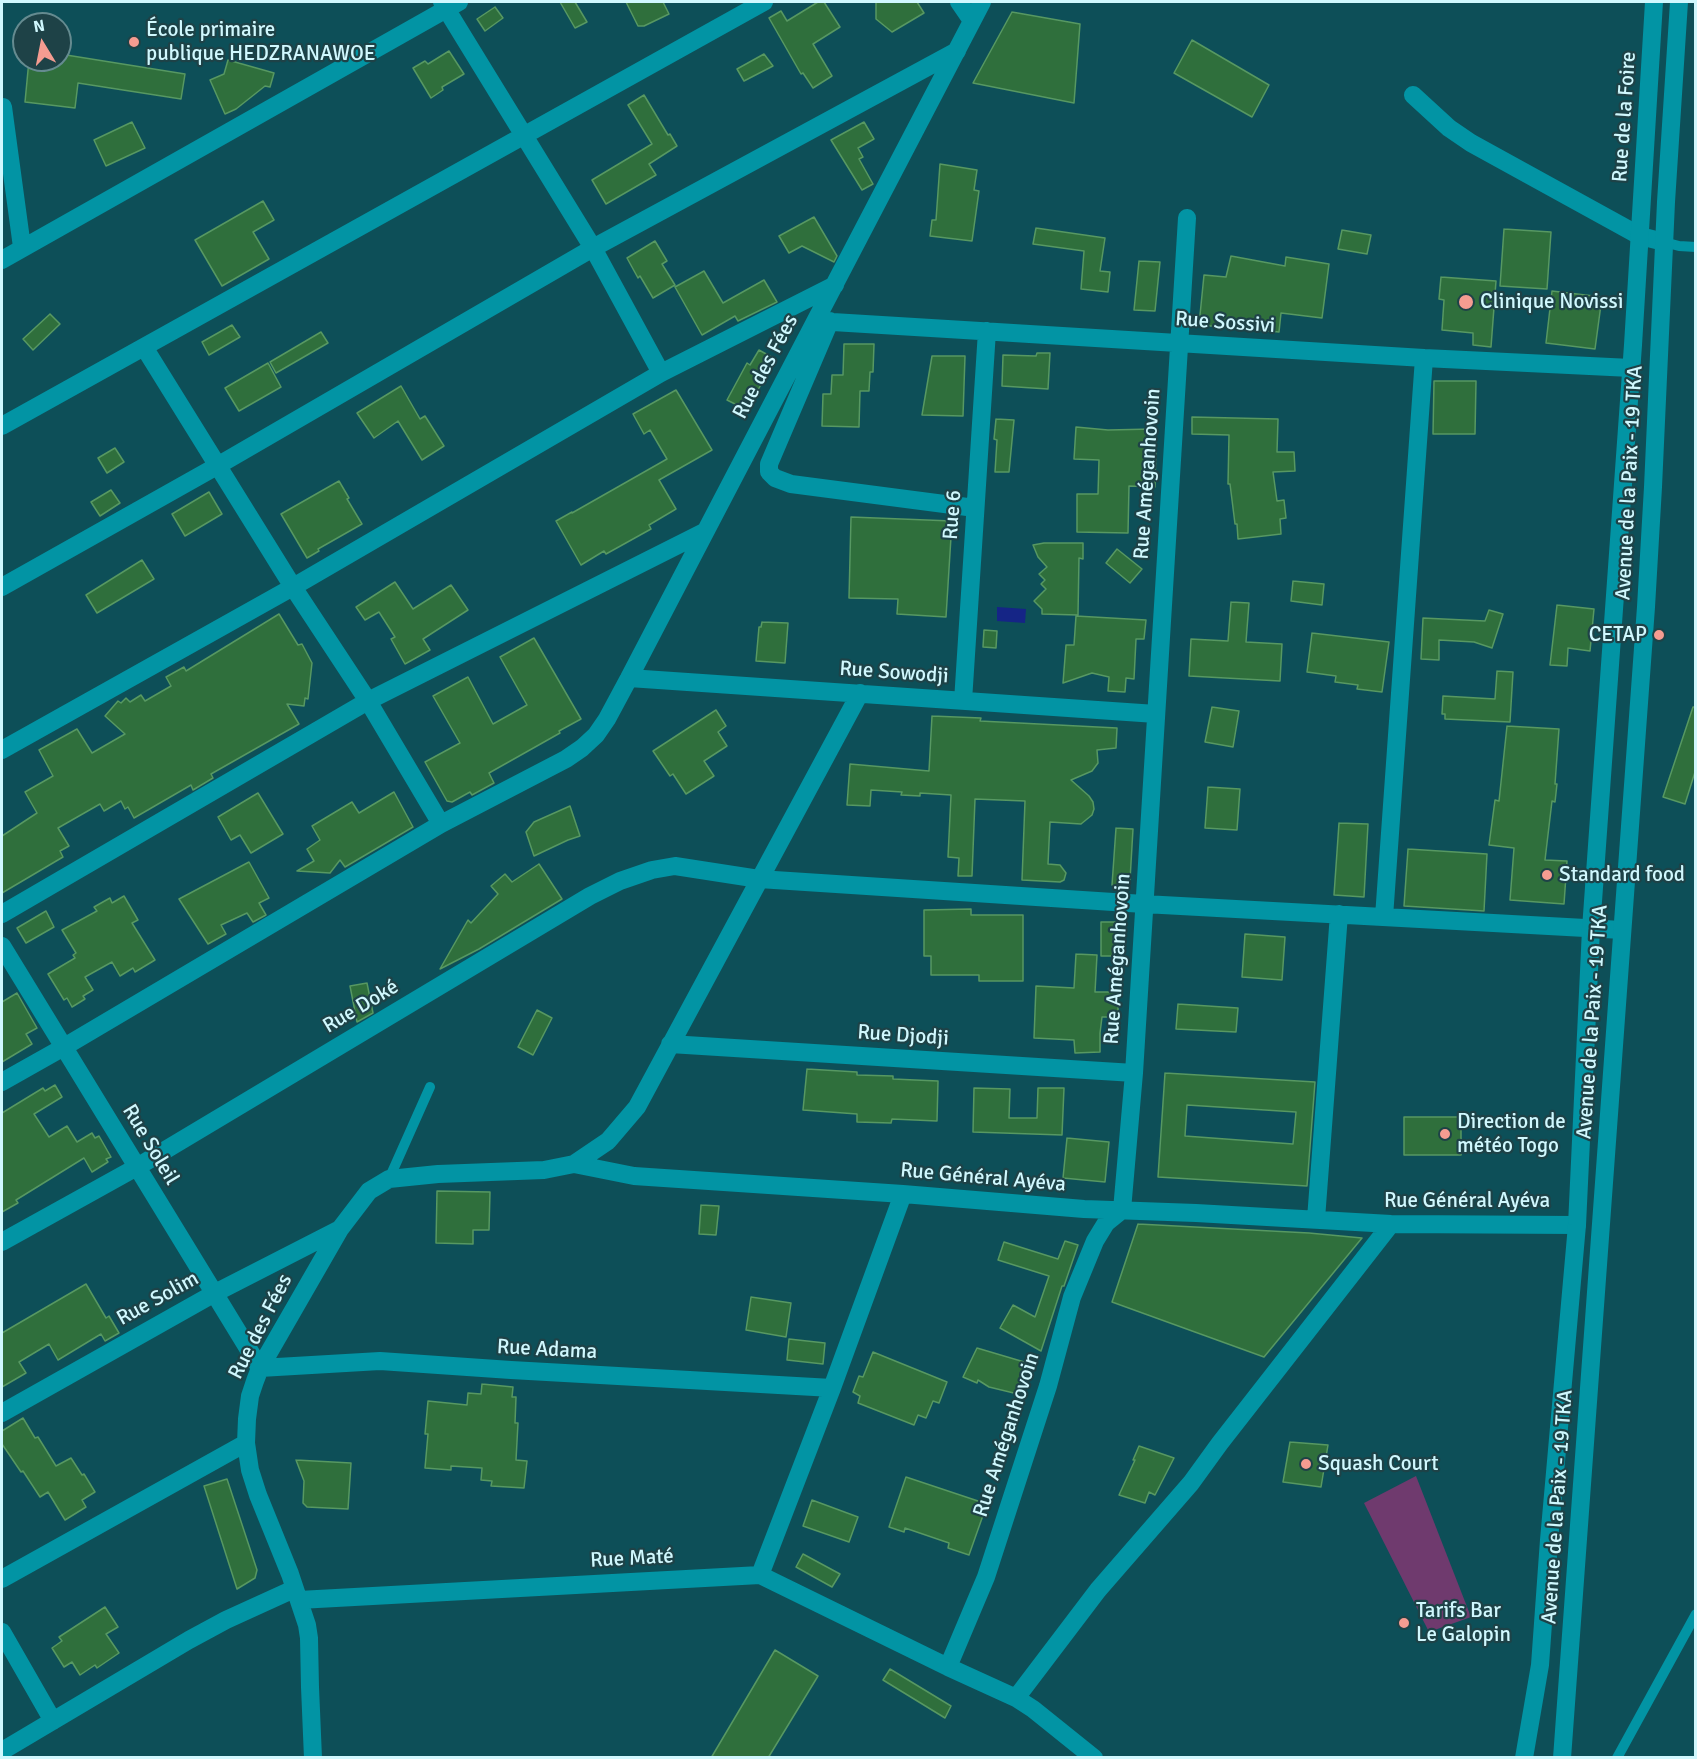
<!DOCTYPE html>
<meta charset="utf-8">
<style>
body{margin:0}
#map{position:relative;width:1697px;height:1759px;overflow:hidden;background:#0d4f58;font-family:Signika,sans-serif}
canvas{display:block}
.frame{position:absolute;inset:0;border:3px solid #d0f8fe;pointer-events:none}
.north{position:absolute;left:12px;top:12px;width:60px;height:60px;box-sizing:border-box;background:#1e4247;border:2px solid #658b90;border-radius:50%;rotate:350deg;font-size:16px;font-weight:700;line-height:24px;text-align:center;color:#d0f8fe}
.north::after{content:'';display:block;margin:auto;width:21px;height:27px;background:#f59c91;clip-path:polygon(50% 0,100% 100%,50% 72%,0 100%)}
</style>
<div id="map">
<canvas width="1697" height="1759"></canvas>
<div class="frame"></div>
<div class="north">N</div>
</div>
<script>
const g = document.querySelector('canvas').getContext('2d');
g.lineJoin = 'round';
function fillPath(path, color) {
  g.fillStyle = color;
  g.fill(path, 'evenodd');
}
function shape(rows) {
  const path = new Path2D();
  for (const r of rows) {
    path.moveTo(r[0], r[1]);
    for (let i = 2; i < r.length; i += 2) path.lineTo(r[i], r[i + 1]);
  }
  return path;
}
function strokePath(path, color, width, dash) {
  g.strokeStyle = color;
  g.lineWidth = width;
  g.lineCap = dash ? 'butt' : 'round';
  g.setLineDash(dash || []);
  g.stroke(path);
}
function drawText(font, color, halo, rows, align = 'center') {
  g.font = font + ' Signika,sans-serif';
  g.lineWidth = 4.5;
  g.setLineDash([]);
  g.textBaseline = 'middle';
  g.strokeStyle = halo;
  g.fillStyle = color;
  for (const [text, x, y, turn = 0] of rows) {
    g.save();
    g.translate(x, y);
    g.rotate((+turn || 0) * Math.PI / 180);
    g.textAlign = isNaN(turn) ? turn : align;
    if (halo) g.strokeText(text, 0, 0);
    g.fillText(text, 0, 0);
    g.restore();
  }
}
fillPath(shape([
 [1416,1476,1471,1617,1429,1632,1364,1503]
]), '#6f3a6e');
fillPath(shape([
 [997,607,1026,609,1025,623,997,621]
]), '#152586');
const building = shape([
 [560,2,575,2,587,22,575,28,560,2],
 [626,2,663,2,669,14,644,26,638,26,626,2],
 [818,2,824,2,840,27,813,44,832,76,813,88,803,73,801,74,769,18,781,11,787,21,818,2],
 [876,2,917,2,924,13,892,32,876,19,876,2],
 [495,7,503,18,485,31,477,19,495,7],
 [1012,12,1080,24,1074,103,973,83,1012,12],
 [1192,40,1269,85,1252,117,1174,73,1192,40],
 [449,51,464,74,442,87,443,90,431,98,413,68,425,61,428,64,449,51],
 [60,54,185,74,181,99,78,83,75,108,25,102,29,60,60,60,60,54],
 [764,54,773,66,744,81,737,69,764,54],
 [228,60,274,73,270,87,265,86,236,109,225,114,210,80,224,74,228,60],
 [644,95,668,135,670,134,677,146,649,164,656,175,606,204,592,180,652,144,628,105,644,95],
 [132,122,145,148,106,166,94,140,132,122],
 [864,122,874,139,858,148,863,157,859,159,873,184,862,190,831,140,864,122],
 [940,164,977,170,974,190,979,191,972,241,930,236,932,220,936,220,940,164],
 [263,201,274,220,253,232,269,259,222,286,195,240,263,201],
 [814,217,837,256,834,262,802,246,789,253,779,236,814,217],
 [1036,228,1105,238,1100,271,1110,272,1108,292,1081,289,1084,251,1033,244,1036,228],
 [1504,229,1551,232,1547,289,1500,286,1504,229],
 [1342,230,1371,235,1367,254,1338,249,1342,230],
 [655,241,667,261,662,264,675,285,653,298,640,276,638,278,627,258,655,241],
 [1231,256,1285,266,1286,257,1329,264,1322,318,1281,313,1279,332,1199,325,1204,275,1226,277,1231,256],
 [1139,261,1160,262,1155,311,1134,310,1139,261],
 [704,271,723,303,764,280,777,302,738,321,735,316,702,335,675,287,704,271],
 [1441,277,1496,281,1491,347,1473,345,1473,333,1442,330,1444,300,1439,299,1441,277],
 [1552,291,1602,297,1595,349,1546,343,1552,291],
 [50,314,60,324,33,350,23,339,50,314],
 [232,325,240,337,209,355,202,342,232,325],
 [321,332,328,343,276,373,270,362,321,332],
 [844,344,874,344,873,372,870,372,869,391,860,391,859,427,822,426,823,394,831,394,832,375,843,375,844,344],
 [759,350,775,359,747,410,727,400,747,363,750,365,759,350],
 [1037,353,1050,353,1048,389,1002,386,1003,355,1036,356,1037,353],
 [932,356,965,356,963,416,922,415,932,356],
 [268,363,281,387,239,411,225,388,268,363],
 [1434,381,1476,381,1475,434,1433,434,1434,381],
 [401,386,420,419,425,416,444,446,422,460,398,421,374,438,357,413,401,386],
 [676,390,712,450,659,480,676,509,649,525,651,529,606,554,604,551,581,565,556,521,572,512,572,513,667,459,650,430,644,434,633,414,676,390],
 [1192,417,1278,419,1277,452,1294,452,1295,471,1273,472,1277,501,1284,500,1286,518,1280,519,1281,534,1238,539,1237,524,1235,524,1230,484,1228,484,1229,435,1192,434,1192,417],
 [996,419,1014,420,1009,472,995,472,997,440,994,439,996,419],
 [1076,427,1108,430,1153,429,1153,443,1156,443,1155,487,1129,486,1128,533,1077,532,1077,494,1098,494,1099,460,1074,459,1076,427],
 [115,448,124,462,107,473,98,458,115,448],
 [339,481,349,498,347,499,362,524,318,549,319,551,307,558,281,514,339,481],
 [111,490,120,503,100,516,91,502,111,490],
 [209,492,222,514,185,536,172,514,209,492],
 [851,517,952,521,946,617,897,614,898,599,849,598,851,517],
 [1044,543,1083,543,1083,559,1079,558,1078,615,1042,614,1042,609,1034,601,1046,589,1041,584,1045,580,1039,574,1047,567,1038,557,1033,545,1044,543],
 [1117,549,1142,569,1130,583,1106,563,1117,549],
 [142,560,154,579,97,613,86,595,142,560],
 [1293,581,1324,584,1322,605,1291,601,1293,581],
 [395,582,413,609,451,585,468,610,423,639,430,650,405,664,391,639,395,637,379,612,365,620,356,607,395,582],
 [1231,602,1249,603,1246,642,1282,644,1280,681,1189,676,1191,639,1228,641,1231,602],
 [1557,605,1594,609,1590,651,1568,648,1567,666,1550,665,1557,605],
 [1489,610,1503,614,1492,648,1474,642,1439,640,1439,660,1421,659,1423,618,1485,621,1489,610],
 [279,614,298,645,302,644,312,663,308,699,305,698,304,706,287,704,299,724,211,774,213,778,193,790,191,785,134,818,128,807,125,809,121,801,104,811,100,804,58,828,69,846,60,851,63,857,2,893,2,836,37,813,25,792,53,776,39,750,77,729,92,753,125,734,105,716,118,701,121,703,126,698,130,702,141,695,145,701,171,686,166,677,184,667,186,671,279,614],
 [1076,616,1146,620,1144,639,1136,639,1134,679,1126,678,1125,692,1108,691,1109,677,1092,673,1063,683,1066,645,1074,645,1076,616],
 [762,622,788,623,785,663,756,661,759,627,761,627,762,622],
 [984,630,997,631,996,648,983,647,984,630],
 [1312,633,1389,642,1382,692,1357,689,1358,685,1335,682,1336,676,1307,672,1312,633],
 [534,638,581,719,559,731,560,733,489,773,494,783,472,795,470,792,452,802,447,801,425,762,460,743,433,696,468,677,493,724,527,705,500,657,534,638],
 [1497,671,1513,672,1510,722,1445,719,1445,714,1442,714,1443,696,1495,699,1497,671],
 [1212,707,1239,711,1233,747,1205,742,1212,707],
 [1693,707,1695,707,1695,772,1685,804,1663,797,1693,707],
 [716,710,726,726,718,732,727,746,704,761,714,776,686,794,673,774,670,776,653,751,716,710],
 [932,716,981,718,980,721,1117,728,1116,748,1097,750,1098,763,1092,771,1071,780,1089,796,1093,802,1094,809,1092,815,1081,824,1050,822,1048,864,1060,865,1066,873,1064,880,1060,882,1022,880,1025,801,975,799,972,876,958,876,959,858,948,857,951,795,920,793,920,796,901,795,902,792,871,790,870,806,847,805,850,764,929,771,932,716],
 [1507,726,1559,729,1555,784,1557,784,1555,802,1552,801,1545,860,1567,861,1564,904,1510,900,1514,848,1489,845,1495,800,1499,801,1507,726],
 [1208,787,1240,789,1237,830,1205,828,1208,787],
 [394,792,413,827,345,867,340,860,330,873,297,871,314,861,307,849,320,840,312,826,352,802,359,813,394,792],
 [258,793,283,834,251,853,240,835,231,840,218,817,258,793],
 [570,806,580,836,568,840,534,856,526,832,534,822,570,806],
 [1339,823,1368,824,1364,897,1334,895,1339,823],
 [1116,828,1133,829,1130,880,1124,886,1112,885,1116,828],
 [1408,849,1487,854,1484,911,1404,906,1408,849],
 [249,862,269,898,259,903,266,915,253,922,247,913,221,925,226,934,208,944,179,899,249,862],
 [539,864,562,899,479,949,440,969,468,920,471,923,498,894,491,886,505,874,512,882,539,864],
 [124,896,138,920,132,923,155,960,135,972,133,968,120,976,112,962,85,977,93,990,83,996,85,999,72,1007,67,998,64,1000,48,974,75,958,73,955,76,953,62,930,97,911,94,907,110,898,112,903,124,896],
 [971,909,971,915,1023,915,1023,981,979,981,979,975,931,975,931,956,924,956,924,910,971,909],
 [46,911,54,927,26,943,17,928,46,911],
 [1101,922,1123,922,1123,956,1101,956,1101,922],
 [1245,934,1285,937,1282,980,1242,977,1245,934],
 [1076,954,1097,955,1095,992,1118,992,1118,1017,1102,1017,1100,1033,1100,1052,1075,1053,1074,1040,1034,1038,1036,986,1074,988,1076,954],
 [367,983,373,1013,357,1022,350,986,367,983],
 [17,993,37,1028,26,1034,32,1044,2,1062,2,1002,17,993],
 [1178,1004,1238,1008,1236,1032,1176,1029,1178,1004],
 [537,1010,552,1018,533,1055,518,1047,537,1010],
 [807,1069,857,1072,857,1075,893,1076,893,1079,938,1081,937,1121,892,1119,891,1123,857,1122,857,1114,803,1110,807,1069],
 [1165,1073,1315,1082,1307,1186,1158,1177,1165,1073],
 [1187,1105,1296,1112,1293,1144,1185,1136,1187,1105],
 [55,1085,62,1097,34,1114,49,1137,67,1126,77,1142,92,1133,95,1138,99,1136,111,1157,106,1159,108,1162,92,1172,84,1158,16,1200,18,1203,2,1212,2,1113,43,1088,45,1091,55,1085],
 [974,1088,1010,1089,1009,1118,1037,1118,1038,1088,1064,1088,1062,1135,973,1132,974,1088],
 [1404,1117,1461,1117,1461,1155,1404,1155,1404,1117],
 [1067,1138,1109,1142,1105,1182,1063,1178,1067,1138],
 [437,1191,490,1192,489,1230,473,1230,473,1244,436,1243,437,1191],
 [701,1205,719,1206,716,1235,699,1234,701,1205],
 [1138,1224,1309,1233,1362,1238,1264,1357,1112,1302,1138,1224],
 [1065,1241,1078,1245,1064,1286,1062,1286,1041,1351,1000,1328,1013,1305,1035,1317,1049,1276,998,1260,1004,1242,1058,1259,1065,1241],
 [86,1284,106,1318,109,1316,119,1333,105,1341,101,1334,58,1360,49,1344,19,1362,26,1373,2,1387,2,1333,86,1284],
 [751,1297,791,1303,786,1337,746,1330,751,1297],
 [789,1339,825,1343,823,1364,787,1360,789,1339],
 [977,1348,1031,1364,1022,1395,989,1387,978,1380,977,1383,963,1377,977,1348],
 [873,1352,947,1382,939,1403,933,1401,926,1418,918,1415,914,1425,858,1403,860,1396,853,1392,859,1376,863,1377,873,1352],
 [482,1384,513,1387,512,1397,516,1397,515,1423,518,1423,516,1460,527,1461,524,1488,491,1486,492,1481,481,1480,482,1468,451,1466,451,1470,425,1468,428,1434,425,1434,428,1401,467,1405,468,1393,481,1394,482,1384],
 [23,1418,35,1438,38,1437,56,1466,71,1458,82,1475,84,1474,95,1492,82,1500,86,1507,65,1520,48,1492,40,1497,23,1471,21,1472,2,1444,2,1431,23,1418],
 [1290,1442,1328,1445,1321,1487,1283,1482,1290,1442],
 [1139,1446,1174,1458,1155,1495,1149,1492,1145,1503,1119,1495,1135,1460,1133,1460,1139,1446],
 [296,1460,351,1463,348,1509,307,1507,303,1503,304,1481,296,1460],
 [906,1477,987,1504,969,1555,948,1548,949,1543,905,1528,904,1532,889,1527,906,1477],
 [227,1479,257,1570,255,1578,237,1589,204,1486,227,1479],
 [812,1500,858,1517,849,1542,803,1526,812,1500],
 [803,1554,840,1574,832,1587,796,1567,803,1554],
 [105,1607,118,1627,106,1634,119,1653,97,1668,95,1665,80,1675,72,1662,64,1667,52,1648,62,1641,59,1637,105,1607],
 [775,1650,818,1676,768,1758,711,1758,775,1650],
 [890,1669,951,1706,945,1718,883,1680,890,1669]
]);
fillPath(building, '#2f6f3c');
strokePath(building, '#579862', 1.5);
strokePath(shape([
 [1664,242,1679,246,1696,247],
 [389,1179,430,1087],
 [1617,1758,1696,1614]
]), '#0294a4', 10);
strokePath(shape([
 [442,2,593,248,661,373],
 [959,2,972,21],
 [1413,95,1449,128,1471,143,1640,236,1664,242],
 [3,107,22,247],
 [2,260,459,2],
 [816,321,1424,358,1631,368],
 [830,321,769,464,769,472,775,478,791,484,975,508],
 [144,347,293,587,368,701,441,824],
 [2,426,764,2],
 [2,587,217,466,593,248,957,51],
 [629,678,1156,714],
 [963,701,987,331],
 [2,750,293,587,661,373,835,285],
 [2,914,368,701,706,531],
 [1384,917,1424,358],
 [2,946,260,1368],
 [670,1044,1134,1073],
 [2,1082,64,1047,441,824,566,759,582,748,596,735,607,719,629,678,982,2],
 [574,1164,608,1141,637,1107,860,693],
 [1316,1219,1339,914],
 [2,1242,137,1167,590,896,620,881,652,870,675,866,759,879,1144,904,1622,930],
 [260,1368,380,1361,511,1370,832,1388],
 [2,1413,215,1293,340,1229],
 [760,1575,832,1388,903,1194],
 [2,1579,246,1443],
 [299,1600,760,1575,948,1667,1016,1698,1033,1709,1094,1758],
 [2,1632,53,1721],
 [948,1667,986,1577,1048,1386,1072,1297,1095,1241,1106,1223,1122,1210,1134,1073,1187,218],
 [1016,1698,1098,1590,1191,1483,1220,1443,1391,1224],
 [2,1751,189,1640,226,1620,294,1589],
 [313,1758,310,1687,309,1638,307,1625,290,1574,258,1495,250,1470,246,1443,247,1419,250,1396,255,1381,260,1368,340,1229,369,1191,389,1179,438,1174,544,1170,574,1164,634,1176,903,1194,1084,1209,1196,1213,1391,1224,1577,1225]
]), '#0294a4', 18);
strokePath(shape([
 [1524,1758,1540,1665,1549,1540,1577,1225,1591,929,1633,345,1654,2],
 [1562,1758,1646,607,1653,487,1666,202,1679,2]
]), '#0294a4', 18);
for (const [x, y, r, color] of [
 [134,42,6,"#f59c91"],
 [1466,302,8,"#f59c91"],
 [1659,635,6,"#f59c91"],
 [1547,875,6,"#f59c91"],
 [1445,1134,6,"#f59c91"],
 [1306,1464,6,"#f59c91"],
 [1404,1623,6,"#f59c91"]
]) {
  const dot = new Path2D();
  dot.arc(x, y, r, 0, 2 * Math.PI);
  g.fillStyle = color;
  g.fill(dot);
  strokePath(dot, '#1e4247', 2);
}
drawText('21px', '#d0f8fe', '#1e4247', [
 ["École primaire",146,30],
 ["publique HEDZRANAWOE",146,54],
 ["Clinique Novissi",1480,302],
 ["CETAP",1647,635,"right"],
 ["Standard food",1559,875],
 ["Direction de",1457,1122],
 ["météo Togo",1457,1146],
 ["Squash Court",1318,1464],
 ["Tarifs Bar",1416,1611],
 ["Le Galopin",1416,1635]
], 'left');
drawText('21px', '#d0f8fe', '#1e4247', [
 ["Rue de la Foire",1625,117,-86],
 ["Rue Sossivi",1225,323,4],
 ["Rue des Fées",766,367,-62],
 ["Rue Améganhovoin",1148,474,-86],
 ["Avenue de la Paix - 19 TKA",1630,483,-87],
 ["Rue 6",953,515,-86],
 ["Rue Sowodji",894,673,4],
 ["Rue Améganhovoin",1118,959,-86],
 ["Rue Doké",361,1007,-31],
 ["Avenue de la Paix - 19 TKA",1593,1022,-86],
 ["Rue Djodji",903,1036,4],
 ["Rue Soleil",150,1145,59],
 ["Rue Général Ayéva",983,1178,5],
 ["Rue Général Ayéva",1467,1201],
 ["Rue Solim",158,1299,-29],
 ["Rue des Fées",261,1327,-63],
 ["Rue Adama",547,1350,3],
 ["Rue Améganhovoin",1007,1435,-72],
 ["Avenue de la Paix - 19 TKA",1558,1507,-86],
 ["Rue Maté",632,1559,-3]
]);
</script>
